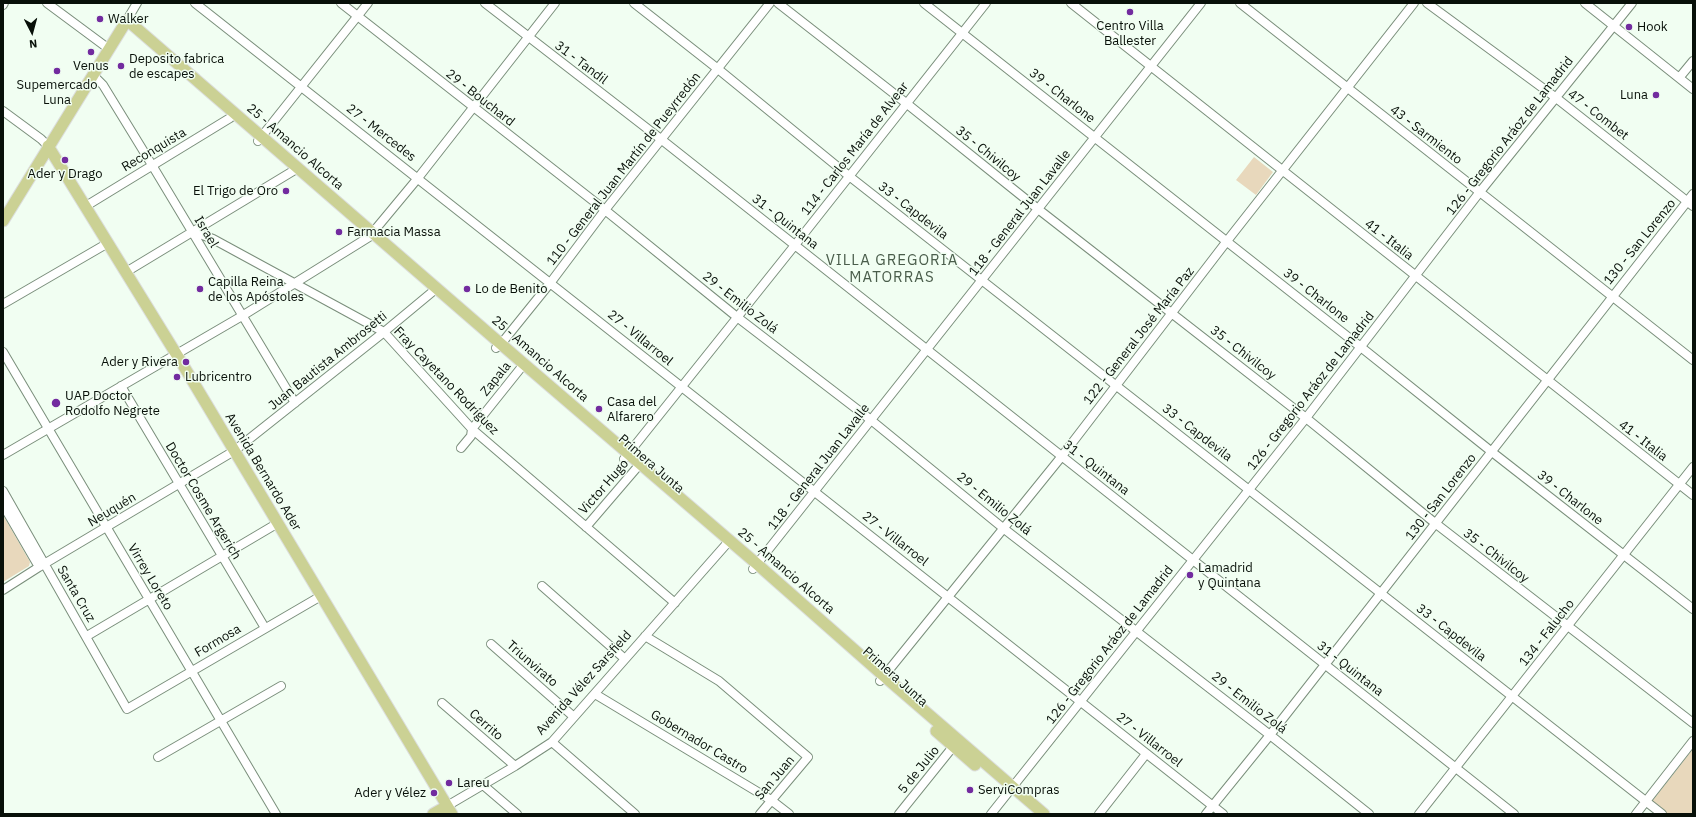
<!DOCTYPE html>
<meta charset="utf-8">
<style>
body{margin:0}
#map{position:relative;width:1696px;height:817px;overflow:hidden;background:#f1fef2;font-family:"IBM Plex Sans",sans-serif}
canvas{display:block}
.frame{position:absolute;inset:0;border:4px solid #081009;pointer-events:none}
.north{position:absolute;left:12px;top:12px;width:40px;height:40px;-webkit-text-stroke:3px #f1fef2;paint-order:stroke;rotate:174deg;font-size:11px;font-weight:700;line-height:16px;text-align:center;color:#081009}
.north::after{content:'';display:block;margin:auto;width:14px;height:18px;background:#081009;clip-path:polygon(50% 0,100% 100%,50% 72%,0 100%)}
</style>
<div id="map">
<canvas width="1696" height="817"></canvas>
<div class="frame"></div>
<div class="north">N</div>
</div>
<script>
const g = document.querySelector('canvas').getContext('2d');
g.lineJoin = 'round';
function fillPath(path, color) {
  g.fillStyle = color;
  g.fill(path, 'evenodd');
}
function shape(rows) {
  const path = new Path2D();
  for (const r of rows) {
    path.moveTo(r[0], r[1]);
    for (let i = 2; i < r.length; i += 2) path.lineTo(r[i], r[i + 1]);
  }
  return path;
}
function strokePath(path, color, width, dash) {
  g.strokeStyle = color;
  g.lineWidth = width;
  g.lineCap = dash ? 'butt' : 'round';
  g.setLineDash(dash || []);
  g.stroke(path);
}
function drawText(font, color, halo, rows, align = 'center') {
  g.font = font + ' "IBM Plex Sans",sans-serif';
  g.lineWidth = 3;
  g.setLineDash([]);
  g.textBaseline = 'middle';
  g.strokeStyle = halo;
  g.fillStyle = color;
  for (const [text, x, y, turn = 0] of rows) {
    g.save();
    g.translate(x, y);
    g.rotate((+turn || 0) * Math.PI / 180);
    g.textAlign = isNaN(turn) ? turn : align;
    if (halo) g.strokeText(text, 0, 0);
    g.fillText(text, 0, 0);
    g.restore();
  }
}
fillPath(shape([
 [1254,157,1273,172,1256,195,1236,180],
 [3,515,30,562,29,566,3,582],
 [1693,749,1693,814,1663,814,1650,804]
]), '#e8d8bc');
const minor = shape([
 [47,3,109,49],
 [195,3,1223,814],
 [341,3,605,210,737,317,871,420,1003,528,1270,735,1369,814],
 [485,3,662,140,1514,814],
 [634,3,718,69,849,176,1662,814],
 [778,3,906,103,1038,209,1306,418,1435,523,1693,723],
 [924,3,1362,348,1492,452,1693,609],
 [1071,3,1693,495],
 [1240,3,1693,360],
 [1427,3,1555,97,1693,206],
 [1585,3,1693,89],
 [3,5,4,3],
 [127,20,137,3],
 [93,75,103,85,152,165,295,403],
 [1679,78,1693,61],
 [3,111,41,139,48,146],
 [258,141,368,3],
 [86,206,230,118,235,114],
 [192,231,213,239,384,332,472,429,675,603],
 [126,272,298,168],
 [3,304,108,243],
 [496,348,501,344,551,282,605,210,770,3],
 [3,352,276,814],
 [121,386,265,628],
 [461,448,471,436,472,429,524,364],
 [3,455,242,316,369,237,418,178,555,3],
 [624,459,795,245,986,3],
 [3,491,127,709,321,596],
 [3,505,39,567],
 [586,527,640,464],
 [753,569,1201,3],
 [542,586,625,659],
 [3,590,39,567,234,451,384,332,437,288],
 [87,636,278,523],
 [645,636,719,681,808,757,760,814],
 [491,644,574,717],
 [880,681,1062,456,1227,241,1414,3],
 [595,694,771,800,789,814],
 [442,703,515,766],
 [552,742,635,814],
 [158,757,281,686],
 [483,785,517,814],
 [447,806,515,766,552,742,730,540],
 [899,814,956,743],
 [991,814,1306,418,1479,193,1632,3],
 [1099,814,1146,754],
 [1206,814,1270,735,1693,194],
 [1419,814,1693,467],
 [1636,814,1693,741]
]);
const major = shape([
 [48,146,183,365,452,814],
 [3,221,127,20,524,364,757,564,884,676,1044,814],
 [936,731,975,765],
 [433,814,447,806]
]);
strokePath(minor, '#7a8e7b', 10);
strokePath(major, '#dcdedd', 13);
strokePath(minor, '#fff', 8);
strokePath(major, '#cbd194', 11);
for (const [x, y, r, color] of [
 [1130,12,4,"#722b9f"],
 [100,19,4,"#722b9f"],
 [1629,27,4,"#722b9f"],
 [91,52,4,"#722b9f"],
 [121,66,4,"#722b9f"],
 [57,71,4,"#722b9f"],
 [1656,95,4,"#722b9f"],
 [65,160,4,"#722b9f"],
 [286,191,4,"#722b9f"],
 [339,232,4,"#722b9f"],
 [200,289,4,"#722b9f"],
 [467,289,4,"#722b9f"],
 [186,362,4,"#722b9f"],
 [177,377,4,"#722b9f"],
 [56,403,5,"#722b9f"],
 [599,409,4,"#722b9f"],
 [1190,575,4,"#722b9f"],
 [449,783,4,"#722b9f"],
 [970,790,4,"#722b9f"],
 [434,793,4,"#722b9f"]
]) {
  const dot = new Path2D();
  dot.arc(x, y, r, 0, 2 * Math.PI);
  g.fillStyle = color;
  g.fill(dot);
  strokePath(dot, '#f1fef2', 1.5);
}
drawText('13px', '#081009', '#f1fef2', [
 ["Walker",108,19],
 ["Centro Villa",1130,26,"center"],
 ["Ballester",1130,41,"center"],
 ["Hook",1637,27],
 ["Deposito fabrica",129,59],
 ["de escapes",129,74],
 ["Venus",91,66,"center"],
 ["Supemercado",57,85,"center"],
 ["Luna",57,100,"center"],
 ["Luna",1648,95,"right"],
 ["Ader y Drago",65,174,"center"],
 ["El Trigo de Oro",278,191,"right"],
 ["Farmacia Massa",347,232],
 ["Capilla Reina",208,282],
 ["de los Apóstoles",208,297],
 ["Lo de Benito",475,289],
 ["Ader y Rivera",178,362,"right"],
 ["Lubricentro",185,377],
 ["UAP Doctor",65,396],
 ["Rodolfo Negrete",65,411],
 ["Casa del",607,402],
 ["Alfarero",607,417],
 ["Lamadrid",1198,568],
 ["y Quintana",1198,583],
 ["Lareu",457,783],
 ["ServiCompras",978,790],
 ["Ader y Vélez",426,793,"right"]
], 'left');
drawText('13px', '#081009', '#f1fef2', [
 ["31 - Tandil",581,63,37],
 ["39 - Charlone",1062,96,38],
 ["29 - Bouchard",480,98,38],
 ["47 - Combet",1598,115,38],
 ["27 - Mercedes",381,133,38],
 ["43 - Sarmiento",1426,135,38],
 ["126 - Gregorio Aráoz de Lamadrid",1510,136,-52],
 ["25 - Amancio Alcorta",295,147,41],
 ["114 - Carlos María de Alvear",855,149,-52],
 ["Reconquista",154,150,-31],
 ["35 - Chivilcoy",988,154,39],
 ["110 - General Juan Martín de Pueyrredón",624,169,-52],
 ["33 - Capdevila",913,211,38],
 ["118 - General Juan Lavalle",1020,213,-52],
 ["31 - Quintana",785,222,38],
 ["Israel",206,232,59],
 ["41 - Italia",1389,240,38],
 ["130 - San Lorenzo",1640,242,-51],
 ["39 - Charlone",1316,296,38],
 ["29 - Emilio Zolá",740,303,38],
 ["122 - General José María Paz",1139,336,-52],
 ["27 - Villarroel",640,338,39],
 ["35 - Chivilcoy",1243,353,38],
 ["25 - Amancio Alcorta",540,359,41],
 ["Juan Bautista Ambrosetti",328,361,-39],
 ["Zapala",496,379,-51],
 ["Fray Cayetano Rodríguez",446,381,46],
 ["126 - Gregorio Aráoz de Lamadrid",1311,391,-52],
 ["33 - Capdevila",1197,433,38],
 ["41 - Italia",1643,441,38],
 ["Primera Junta",651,464,41],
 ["118 - General Juan Lavalle",819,467,-52],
 ["31 - Quintana",1096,468,38],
 ["Avenida Bernardo Ader",263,472,59],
 ["Victor Hugo",604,487,-49],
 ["130 - San Lorenzo",1441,497,-52],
 ["39 - Charlone",1570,498,38],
 ["Doctor Cosme Argerich",203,501,59],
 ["29 - Emilio Zolá",994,504,39],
 ["Neuquén",112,510,-31],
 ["27 - Villarroel",895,539,38],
 ["35 - Chivilcoy",1496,556,38],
 ["25 - Amancio Alcorta",786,571,41],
 ["Virrey Loreto",150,577,59],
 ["Santa Cruz",76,594,60],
 ["33 - Capdevila",1451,633,38],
 ["134 - Falucho",1547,633,-52],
 ["Formosa",218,641,-31],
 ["126 - Gregorio Aráoz de Lamadrid",1110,645,-52],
 ["Triunvirato",532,664,41],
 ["31 - Quintana",1350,669,38],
 ["Primera Junta",895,677,42],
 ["Avenida Vélez Sarsfield",584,683,-48],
 ["29 - Emilio Zolá",1249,703,38],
 ["Cerrito",486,725,41],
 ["27 - Villarroel",1149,740,38],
 ["Gobernador Castro",699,742,31],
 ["5 de Julio",919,770,-51],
 ["San Juan",775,778,-50]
]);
g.letterSpacing = '1px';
drawText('15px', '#4a5d4b', '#f1fef2', [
 ["VILLA GREGORIA",892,261],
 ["MATORRAS",892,278]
]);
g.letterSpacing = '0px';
</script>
